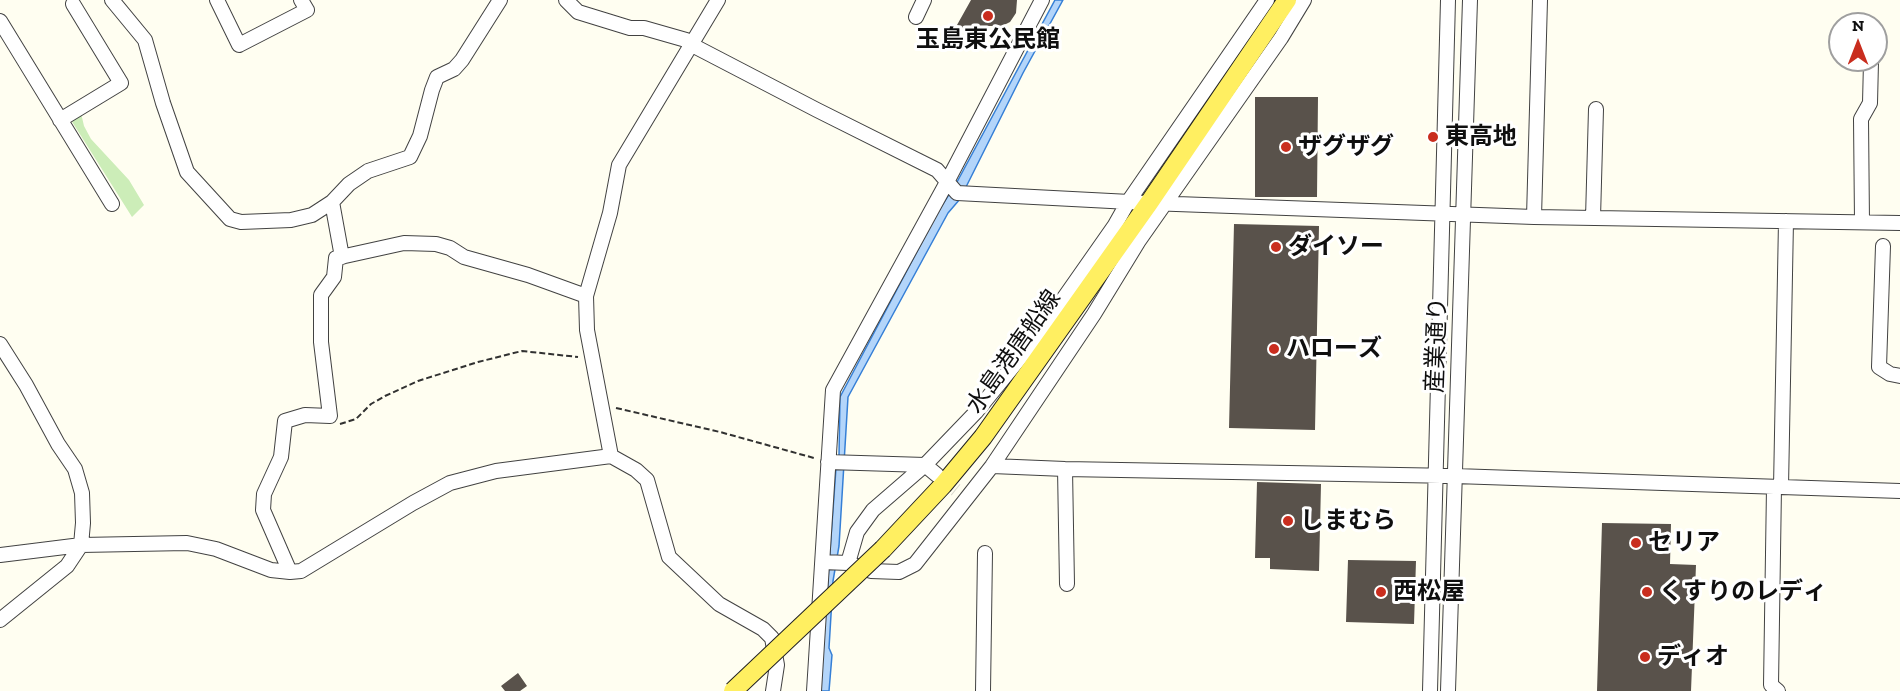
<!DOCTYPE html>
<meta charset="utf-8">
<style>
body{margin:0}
#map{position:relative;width:1900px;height:691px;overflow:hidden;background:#fffef1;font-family:"Zilla Slab",serif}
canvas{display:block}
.north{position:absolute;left:1828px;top:12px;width:60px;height:60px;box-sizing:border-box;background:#fff;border:2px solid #9f9f9f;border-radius:50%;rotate:0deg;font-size:16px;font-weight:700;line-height:24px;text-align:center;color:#0f0f0f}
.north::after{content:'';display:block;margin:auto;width:21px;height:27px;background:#c92d1e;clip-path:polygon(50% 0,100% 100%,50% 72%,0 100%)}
</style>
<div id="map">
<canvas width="1900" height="691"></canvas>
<div class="north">N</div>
</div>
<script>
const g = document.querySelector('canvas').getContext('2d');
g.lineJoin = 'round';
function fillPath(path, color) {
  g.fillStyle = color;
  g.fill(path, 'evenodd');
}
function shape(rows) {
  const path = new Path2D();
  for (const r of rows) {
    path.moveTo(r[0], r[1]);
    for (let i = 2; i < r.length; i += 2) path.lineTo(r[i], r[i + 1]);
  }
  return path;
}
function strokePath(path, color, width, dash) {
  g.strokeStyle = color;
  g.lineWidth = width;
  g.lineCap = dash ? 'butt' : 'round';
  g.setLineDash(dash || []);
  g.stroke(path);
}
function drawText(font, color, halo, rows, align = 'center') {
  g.font = font + ' "Zilla Slab","Noto Sans JP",serif';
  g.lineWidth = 6;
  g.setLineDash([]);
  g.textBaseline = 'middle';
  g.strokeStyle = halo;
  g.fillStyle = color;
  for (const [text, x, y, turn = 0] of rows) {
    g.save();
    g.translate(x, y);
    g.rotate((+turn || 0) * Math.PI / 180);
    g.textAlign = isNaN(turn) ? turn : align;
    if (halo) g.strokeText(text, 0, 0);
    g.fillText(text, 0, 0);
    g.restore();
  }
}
fillPath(shape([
 [81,113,84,126,91,139,129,180,144,205,132,217,71,120]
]), '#ccedb8');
const water = shape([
 [1055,0,1063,0,1023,73,960,199,948,213,848,397,839,546,833,581,831,615,829,648,832,655,829,691,820,691,836,468,839,456,840,397,939,210,957,182,1055,0]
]);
fillPath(water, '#b3d5fa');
strokePath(water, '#357fd6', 1.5);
fillPath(shape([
 [971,0,1017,0,1016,13,1010,22,1002,26,984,26,979,36,957,25],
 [1255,97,1318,97,1317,197,1255,197],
 [1234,224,1319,226,1315,430,1229,428],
 [1257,482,1321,484,1319,571,1270,569,1270,558,1255,558],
 [1602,523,1671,524,1670,564,1696,565,1691,691,1597,691],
 [1348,560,1416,561,1414,624,1346,622],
 [518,673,527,686,520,691,505,691,501,686]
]), '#59524b');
strokePath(shape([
 [939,476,956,490]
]), '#dbdacf', 14, [14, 7]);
const minor = shape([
 [112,0,145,40,163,103,187,172,230,219,241,222,291,220,312,215,332,202,342,257],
 [217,0,239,45,307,10,301,0],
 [566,0,578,12,630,28,644,28,686,40,692,45,817,110,937,170,957,193,1149,203,1534,217,1900,223],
 [916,17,924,0],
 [0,21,112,204],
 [60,120,121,83,73,4],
 [332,202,349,184,368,171,410,157,420,136,432,90,437,77,454,69,462,60,500,0],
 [1534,217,1540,0],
 [1593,218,1596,109],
 [1862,222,1861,119,1870,103,1871,62],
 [1883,246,1879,367,1890,374,1900,376],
 [0,344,26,385,58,444,75,469,82,493,83,523,81,545,67,566,0,620],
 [611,456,587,330,586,296,610,213,619,165,718,0],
 [828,462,925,465,937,475],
 [992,466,1065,469,1455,476,1900,491],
 [1065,469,1067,584],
 [1774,487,1771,685,1778,691],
 [1781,487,1786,221],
 [0,555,81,545,187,543,216,549,271,570,290,572,301,571,413,503,450,483,496,471,611,456,636,470,647,480,669,557,719,604,763,629,772,638,777,665,773,691],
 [823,562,848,563,871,571,899,572,915,564,992,466,1094,314,1138,242,1281,38,1304,0],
 [848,563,857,532,873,510,925,465,976,412,1033,342,1115,225,1128,202,1267,0],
 [290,572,263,510,264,494,281,457,285,421,305,415,330,416,321,342,321,295,334,277,336,258,404,243,436,244,450,248,464,257,528,275,586,296],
 [814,691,833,390,947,182,1042,0],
 [983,691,985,553],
 [1430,691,1448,0],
 [1448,691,1470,0]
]);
const major = shape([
 [883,549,943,485,983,437,1149,203,1287,0]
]);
strokePath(minor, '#424242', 16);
strokePath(major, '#202020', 20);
strokePath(shape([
 [616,408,720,432,814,458],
 [340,424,356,419,371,404,385,396,418,381,478,362,522,351,578,357]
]), '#313131', 2, [6, 3]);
strokePath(minor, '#fff', 14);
strokePath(major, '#ffef61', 18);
const majorBridge = shape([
 [733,691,883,549]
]);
strokePath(majorBridge, '#202020', 20, []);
strokePath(majorBridge, '#ffef61', 18);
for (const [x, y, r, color] of [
 [988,16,6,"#c92d1e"],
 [1433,137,6,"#c92d1e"],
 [1286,147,6,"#c92d1e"],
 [1276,247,6,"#c92d1e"],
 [1274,349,6,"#c92d1e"],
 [1288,521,6,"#c92d1e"],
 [1636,543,6,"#c92d1e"],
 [1381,592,6,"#c92d1e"],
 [1647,592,6,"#c92d1e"],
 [1645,657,6,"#c92d1e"]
]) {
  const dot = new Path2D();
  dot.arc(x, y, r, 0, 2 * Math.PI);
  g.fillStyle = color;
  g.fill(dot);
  strokePath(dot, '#fff', 2);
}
drawText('bold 24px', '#0f0f0f', '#fff', [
 ["玉島東公民館",988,40,"center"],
 ["東高地",1445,137],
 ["ザグザグ",1298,147],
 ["ダイソー",1288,247],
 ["ハローズ",1286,349],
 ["しまむら",1300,521],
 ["セリア",1648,543],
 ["西松屋",1393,592],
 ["くすりのレディ",1659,592],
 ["ディオ",1657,657]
], 'left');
drawText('24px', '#0f0f0f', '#fff', [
 ["産業通り",1437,345,-88],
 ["水島港唐船線",1014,352,-55]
]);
</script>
